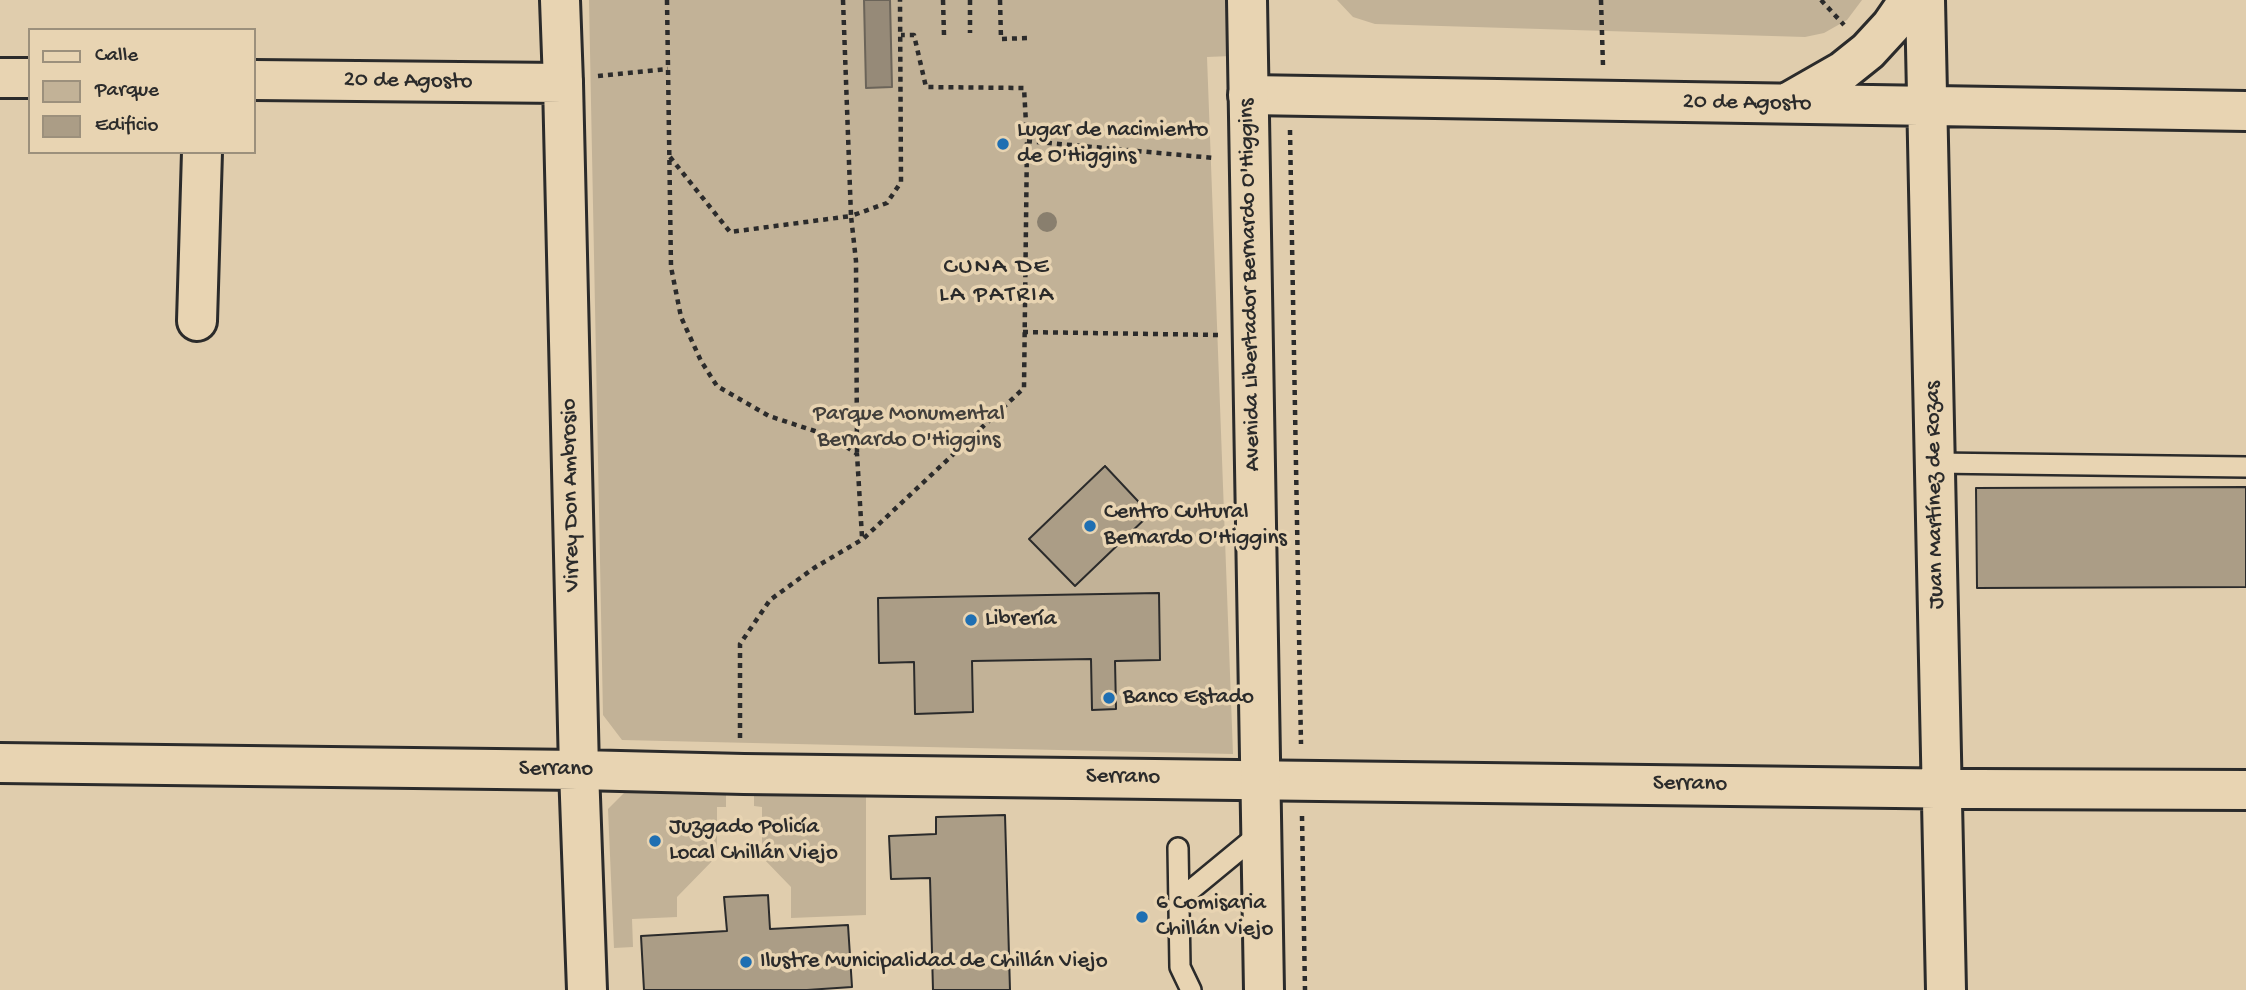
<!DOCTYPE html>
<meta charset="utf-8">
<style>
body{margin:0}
#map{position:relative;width:2246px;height:990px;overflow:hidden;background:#e0cdad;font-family:"Gochi Hand",sans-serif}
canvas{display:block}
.legend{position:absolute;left:28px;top:28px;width:228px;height:126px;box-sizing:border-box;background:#e8d4b2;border:2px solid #9c907c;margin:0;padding:9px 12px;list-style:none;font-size:21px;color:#2b2b2b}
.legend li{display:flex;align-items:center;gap:14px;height:35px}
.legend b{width:35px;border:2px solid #9c907c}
</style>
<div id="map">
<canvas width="2246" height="990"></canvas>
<ul class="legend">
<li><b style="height:9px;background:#e8d4b2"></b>Calle</li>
<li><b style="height:19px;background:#c2b297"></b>Parque</li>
<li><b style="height:19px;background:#ab9d86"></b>Edificio</li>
</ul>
</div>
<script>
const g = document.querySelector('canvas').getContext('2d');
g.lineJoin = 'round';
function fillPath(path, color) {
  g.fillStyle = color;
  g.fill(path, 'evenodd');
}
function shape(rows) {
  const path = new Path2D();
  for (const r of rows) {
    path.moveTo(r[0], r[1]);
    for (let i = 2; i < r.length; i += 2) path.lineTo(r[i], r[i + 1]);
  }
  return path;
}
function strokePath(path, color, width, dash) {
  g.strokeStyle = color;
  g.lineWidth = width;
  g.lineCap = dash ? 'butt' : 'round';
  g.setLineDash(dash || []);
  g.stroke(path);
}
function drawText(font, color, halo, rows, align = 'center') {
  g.font = font + ' "Gochi Hand",sans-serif';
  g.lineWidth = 7;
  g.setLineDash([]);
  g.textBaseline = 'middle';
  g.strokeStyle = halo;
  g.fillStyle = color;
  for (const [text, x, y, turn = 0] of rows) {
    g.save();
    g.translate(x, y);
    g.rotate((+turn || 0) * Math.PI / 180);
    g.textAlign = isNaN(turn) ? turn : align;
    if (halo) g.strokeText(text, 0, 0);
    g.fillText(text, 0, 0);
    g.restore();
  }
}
fillPath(shape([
 [589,0,1230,0,1231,56,1207,57,1233,754,622,740,603,715],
 [1337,0,1862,0,1847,20,1824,33,1805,37,1375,24,1353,17],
 [632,785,726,787,726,807,717,807,717,856,677,897,677,917,632,919,633,947,614,948,608,809],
 [754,789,866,791,866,915,791,918,791,887,762,857,762,807,754,806]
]), '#c2b297');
const water = shape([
 [864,0,890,0,892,87,866,88,864,0]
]);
fillPath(water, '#968a78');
strokePath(water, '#6b6459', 2);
const building = shape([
 [1105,466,1150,514,1075,586,1029,539,1105,466],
 [2246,487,2246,587,1977,588,1976,488,2246,487],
 [1159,593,1160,660,1115,661,1116,709,1092,710,1091,659,972,661,973,712,915,714,914,662,879,663,878,598,1159,593],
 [1005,815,1010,990,933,990,930,878,891,879,889,836,936,834,936,817,1005,815],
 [768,895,770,929,848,925,852,987,807,990,644,990,641,936,727,931,724,897,768,895]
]);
fillPath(building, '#ab9d86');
strokePath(building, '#2b2b2b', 2);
const service = shape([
 [1934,463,2246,467],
 [1178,848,1180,967,1191,990],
 [1180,899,1260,833]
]);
const minor = shape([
 [560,0,563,83],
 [197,321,202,152],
 [0,763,579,770,587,990]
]);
const tertiary = shape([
 [1925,0,1946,990],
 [0,78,30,78],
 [254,80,563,83,579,770,744,774,1977,789,2246,790],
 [1248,95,2246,111],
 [1787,103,1843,71,1868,51,1891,26,1909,0]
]);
const primary = shape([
 [1247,0,1264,990]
]);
strokePath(service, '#2b2b2b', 24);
strokePath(minor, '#2b2b2b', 44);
strokePath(tertiary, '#2b2b2b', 44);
strokePath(primary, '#2b2b2b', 44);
strokePath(shape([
 [667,0,671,267,681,317,701,361,717,386,769,416,830,436,857,454,862,537],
 [843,0,851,216,887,203,901,182,900,0],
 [943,0,944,35],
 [970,0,970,33],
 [1000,0,1001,39,1028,38],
 [1601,0,1603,66],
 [1821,0,1844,25],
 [598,76,668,69],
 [1290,130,1301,744],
 [1027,141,1214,158],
 [670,157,730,232,851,216,856,261,857,453],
 [1023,332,1219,335],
 [740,738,740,644,770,600,814,568,863,539,1024,388,1027,141,1024,88,926,87,914,35,901,35],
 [1302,816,1305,990]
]), '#2b2b2b', 4.5, [5, 5]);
strokePath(service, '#e8d4b2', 19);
strokePath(minor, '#e8d4b2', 38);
strokePath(tertiary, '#e8d4b2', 38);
strokePath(primary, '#e8d4b2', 38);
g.fillStyle = '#897f6e';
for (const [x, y] of [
 [1047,222]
]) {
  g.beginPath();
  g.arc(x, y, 10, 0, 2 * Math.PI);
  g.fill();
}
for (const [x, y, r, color] of [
 [1003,144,7,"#1f6fb2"],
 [1090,526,7,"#1f6fb2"],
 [971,620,7,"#1f6fb2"],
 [1109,698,7,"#1f6fb2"],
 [655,841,7,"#1f6fb2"],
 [1142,917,7,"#1f6fb2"],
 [746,962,7,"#1f6fb2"]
]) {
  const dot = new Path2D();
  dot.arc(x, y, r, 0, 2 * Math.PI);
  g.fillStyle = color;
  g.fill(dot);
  strokePath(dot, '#e8d4b2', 2.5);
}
drawText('23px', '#2b2b2b', '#e8d4b2', [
 ["20 de Agosto",408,82,1],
 ["20 de Agosto",1747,104,1],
 ["Avenida Libertador Bernardo O'Higgins",1251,285,-91],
 ["Virrey Don Ambrosio",572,495,-91],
 ["Juan Martínez de Rozas",1936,495,-91],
 ["Serrano",556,770],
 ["Serrano",1123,778,1],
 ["Serrano",1690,785,1]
]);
drawText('23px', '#2b2b2b', '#e8d4b2', [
 ["Lugar de nacimiento",1017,131],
 ["de O'Higgins",1017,157],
 ["Centro Cultural",1104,513],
 ["Bernardo O'Higgins",1104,539],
 ["Librería",985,620],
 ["Banco Estado",1123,698],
 ["Juzgado Policía",669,828],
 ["Local Chillán Viejo",669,854],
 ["6 Comisaria",1156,904],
 ["Chillán Viejo",1156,930],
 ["Ilustre Municipalidad de Chillán Viejo",760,962]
], 'left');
drawText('23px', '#423f3b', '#e8d4b2', [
 ["Parque Monumental",909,415],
 ["Bernardo O'Higgins",909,441]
]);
g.letterSpacing = '2px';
drawText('24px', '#2b2b2b', '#e8d4b2', [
 ["CUNA DE",997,268],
 ["LA PATRIA",997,296]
]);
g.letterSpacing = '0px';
</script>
